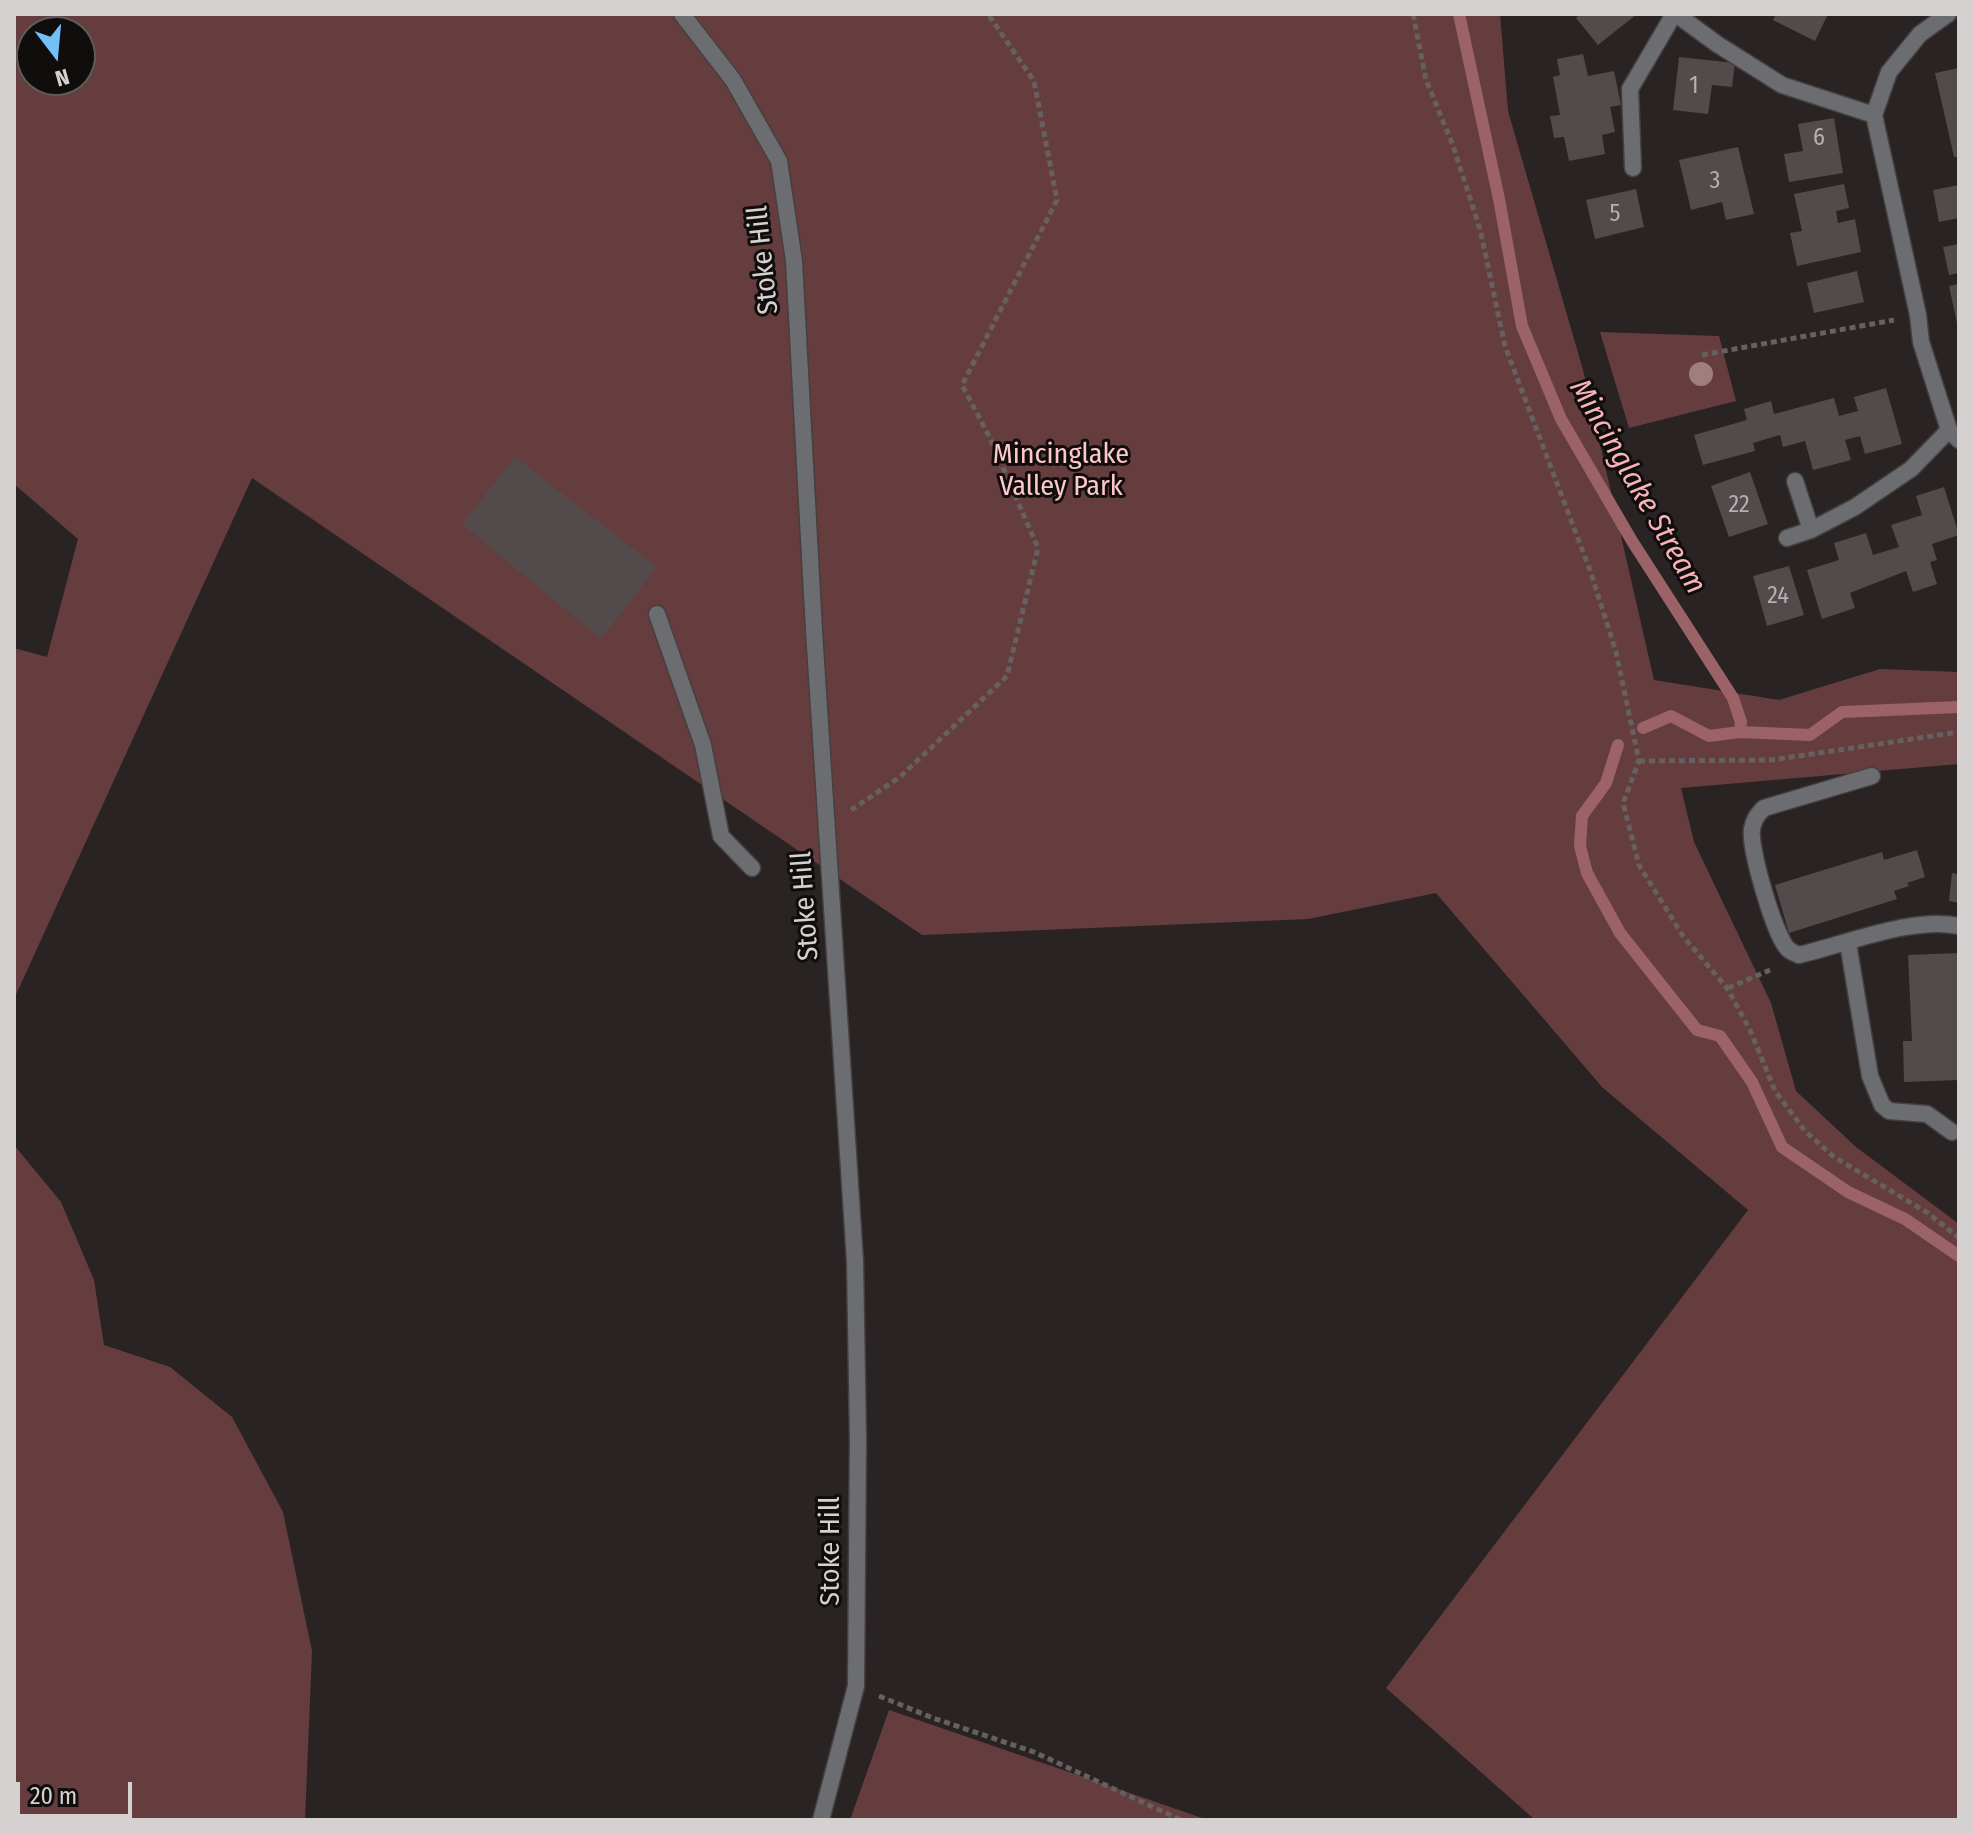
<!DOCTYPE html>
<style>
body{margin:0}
#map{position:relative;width:1973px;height:1834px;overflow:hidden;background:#2a2323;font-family:"Fira Sans Condensed",sans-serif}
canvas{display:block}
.frame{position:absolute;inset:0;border:16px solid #d6d1d1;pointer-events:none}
.north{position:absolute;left:16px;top:16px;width:80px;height:80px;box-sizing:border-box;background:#100d0d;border:2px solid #5f5b5b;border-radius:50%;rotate:164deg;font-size:22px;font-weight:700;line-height:32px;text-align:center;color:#d6d1d1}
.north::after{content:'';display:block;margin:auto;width:28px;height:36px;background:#74c0f6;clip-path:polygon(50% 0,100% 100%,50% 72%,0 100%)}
.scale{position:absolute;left:16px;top:1782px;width:116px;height:36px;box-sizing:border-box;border:4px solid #d6d1d1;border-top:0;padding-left:10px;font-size:24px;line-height:28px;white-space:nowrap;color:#d6d1d1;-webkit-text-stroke:6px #100d0d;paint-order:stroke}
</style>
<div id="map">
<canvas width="1973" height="1834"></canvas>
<div class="frame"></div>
<div class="north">N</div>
<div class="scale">20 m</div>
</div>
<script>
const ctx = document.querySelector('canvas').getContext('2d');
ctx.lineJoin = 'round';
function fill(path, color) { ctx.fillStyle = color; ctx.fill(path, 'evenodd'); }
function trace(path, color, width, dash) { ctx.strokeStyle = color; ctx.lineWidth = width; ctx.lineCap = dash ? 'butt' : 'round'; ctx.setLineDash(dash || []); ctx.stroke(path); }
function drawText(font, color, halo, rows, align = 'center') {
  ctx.font = font + ' "Fira Sans Condensed",sans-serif'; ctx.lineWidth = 6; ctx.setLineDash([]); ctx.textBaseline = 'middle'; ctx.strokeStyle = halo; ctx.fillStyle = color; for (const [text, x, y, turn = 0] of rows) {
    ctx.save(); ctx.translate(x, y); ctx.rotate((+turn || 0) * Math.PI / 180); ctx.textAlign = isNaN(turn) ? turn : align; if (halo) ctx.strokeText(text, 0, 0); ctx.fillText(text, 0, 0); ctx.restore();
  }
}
const green = new Path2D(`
 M 14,14 L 1500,14 L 1508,111 L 1583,370 L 1654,680 L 1779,700 L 1880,669 L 1959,672 L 1959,764 L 1681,788 L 1694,842 L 1771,1003 L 1796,1091 L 1856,1147 L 1959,1224 L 1959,1820 L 1535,1820 L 1386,1688 L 1748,1210 L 1602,1087 L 1436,893 L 1308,919 L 922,935 L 252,478 L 14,999 L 14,648 L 47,657 L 78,539 L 14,484 ZM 32,32 L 80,32 L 80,80 L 32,80 Z
 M 1600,332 L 1719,336 L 1736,401 L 1629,428 Z
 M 14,1145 L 61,1202 L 94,1280 L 104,1345 L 170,1367 L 232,1417 L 283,1512 L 312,1651 L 305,1820 L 14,1820 Z
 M 889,1710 L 1208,1820 L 850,1820 Z`);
const stream = new Path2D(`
 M 1459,14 L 1499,199 L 1522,326 L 1561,419 L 1632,541 L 1733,698 L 1741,722 L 1740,732 L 1709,736 L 1671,716 L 1643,728
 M 1740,732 L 1810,735 L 1842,712 L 1959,707
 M 1618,745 L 1606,783 L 1582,816 L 1580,846 L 1587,873 L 1620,933 L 1697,1030 L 1720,1036 L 1752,1082 L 1782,1147 L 1848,1192 L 1905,1219 L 1959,1256`);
const building = new Path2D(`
 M 1580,14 L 1637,14 L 1598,45 L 1576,18 Z
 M 1776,14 L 1828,14 L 1815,41 L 1773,20 Z
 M 1583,54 L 1588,76 L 1614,71 L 1621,105 L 1610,107 L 1615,132 L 1602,135 L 1605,154 L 1569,161 L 1564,137 L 1554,138 L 1550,116 L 1560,115 L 1553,77 L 1560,75 L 1557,59 Z
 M 1679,57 L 1735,63 L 1732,87 L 1712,85 L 1708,114 L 1673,110 Z
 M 1959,68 L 1959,157 L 1954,157 L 1935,73 Z
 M 1834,118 L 1843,173 L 1789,182 L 1784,154 L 1803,151 L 1798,124 Z
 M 1738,147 L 1754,214 L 1726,220 L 1722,202 L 1691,210 L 1679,160 Z
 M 1844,184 L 1849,208 L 1836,211 L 1838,223 L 1855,219 L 1861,252 L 1797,266 L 1790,233 L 1802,231 L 1794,194 Z
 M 1959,185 L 1959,218 L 1939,222 L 1933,190 Z
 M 1636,189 L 1644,227 L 1595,239 L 1586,200 Z
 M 1959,244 L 1959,273 L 1949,275 L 1943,247 Z
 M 1857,271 L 1864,302 L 1814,313 L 1807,283 Z
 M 1959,284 L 1959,328 L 1958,328 L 1949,286 Z
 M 1886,388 L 1902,444 L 1865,454 L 1860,436 L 1845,440 L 1851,460 L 1813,470 L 1805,441 L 1783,447 L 1780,435 L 1753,443 L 1755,451 L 1703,465 L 1694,435 L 1747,420 L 1744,409 L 1771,401 L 1774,414 L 1834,398 L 1839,416 L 1858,411 L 1854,397 Z
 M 515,457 L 657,567 L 601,639 L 462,524 Z
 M 1750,472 L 1768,524 L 1729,537 L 1711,486 Z
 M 1944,487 L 1959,535 L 1932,544 L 1937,560 L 1930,562 L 1937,584 L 1913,592 L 1906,571 L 1850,593 L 1855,608 L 1822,619 L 1807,570 L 1839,560 L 1834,543 L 1866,533 L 1873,555 L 1899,547 L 1891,525 L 1922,515 L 1916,496 Z
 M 1789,566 L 1804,615 L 1767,626 L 1753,576 Z
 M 1917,850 L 1925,877 L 1907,883 L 1909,886 L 1894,891 L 1897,899 L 1789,933 L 1775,885 L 1882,852 L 1884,860 Z
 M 1952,873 L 1959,874 L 1959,903 L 1949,901 Z
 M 1959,953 L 1959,1080 L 1904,1082 L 1903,1041 L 1912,1041 L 1908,955 Z`);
const path = new Path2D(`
 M 1413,14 L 1426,80 L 1452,143 L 1480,229 L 1505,346 L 1591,573 L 1616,652 L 1639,761 L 1623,803 L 1639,865 L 1683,936 L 1727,988 L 1750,1030 L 1775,1091 L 1805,1131 L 1834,1157 L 1928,1213 L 1959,1238
 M 1702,355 L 1894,320
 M 1639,761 L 1772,760 L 1959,732
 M 851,810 L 900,777 L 1007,676 L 1038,548 L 990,438 L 962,385 L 1057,200 L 1034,81 L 988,14
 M 1728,988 L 1770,970
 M 879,1696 L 933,1718 L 1034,1752 L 1181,1820`);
const service = new Path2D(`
 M 657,614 L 703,745 L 721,836 L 752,868
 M 1848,943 L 1870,1076 L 1882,1105 L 1889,1111 L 1927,1114 L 1952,1132
 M 1799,955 C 1795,953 1791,952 1788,949 C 1775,937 1749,848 1752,829 C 1754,819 1757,815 1764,808 L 1872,776`);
const minor = new Path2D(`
 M 1676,14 L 1717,44 L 1782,85 L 1874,115
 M 1948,14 L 1920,34 L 1889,72 L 1874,115 L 1918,315 L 1921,342 L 1949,430 L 1959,440
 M 1633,168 L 1630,89 L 1674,14
 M 1795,481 L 1811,530
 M 1787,538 L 1811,530 L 1855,507 L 1911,469 L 1949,430
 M 1799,955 C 1846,944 1913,916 1959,926`);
const tertiary = new Path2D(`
 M 682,14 L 733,80 L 779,161 L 794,261 L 814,631 L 855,1261 L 858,1439 L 856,1686 L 821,1820`);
const trees = [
 [1701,374]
];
const numberNames = [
 ["1",1694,86],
 ["6",1819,138],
 ["3",1715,181],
 ["5",1615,214],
 ["22",1739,505],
 ["24",1778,596]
];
const streetNames = [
 ["Stoke Hill",764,260,-96],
 ["Stoke Hill",806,906,-94],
 ["Stoke Hill",831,1551,-90]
];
const parkNames = [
 ["Mincinglake",1061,455],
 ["Valley Park",1061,487]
];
const waterNames = [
 ["Mincinglake Stream",1637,487,60]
];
fill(green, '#663d3f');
trace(stream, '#9b6367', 12);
fill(building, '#524a4b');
trace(service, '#463f3f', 19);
trace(minor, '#463f3f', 19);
trace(tertiary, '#463f3f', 19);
trace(path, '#666060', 5, [6, 4]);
trace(service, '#6b6d70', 16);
trace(minor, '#6b6d70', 16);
trace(tertiary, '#6b6d70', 16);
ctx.fillStyle = '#9f7e7f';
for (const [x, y] of trees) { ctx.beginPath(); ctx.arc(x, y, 12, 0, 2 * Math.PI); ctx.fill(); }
drawText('24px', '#b5afb0', null, numberNames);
drawText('28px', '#d6d1d1', '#100d0d', streetNames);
drawText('28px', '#fec8cb', '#100d0d', parkNames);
drawText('italic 30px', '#f9b3b7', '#100d0d', waterNames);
</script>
